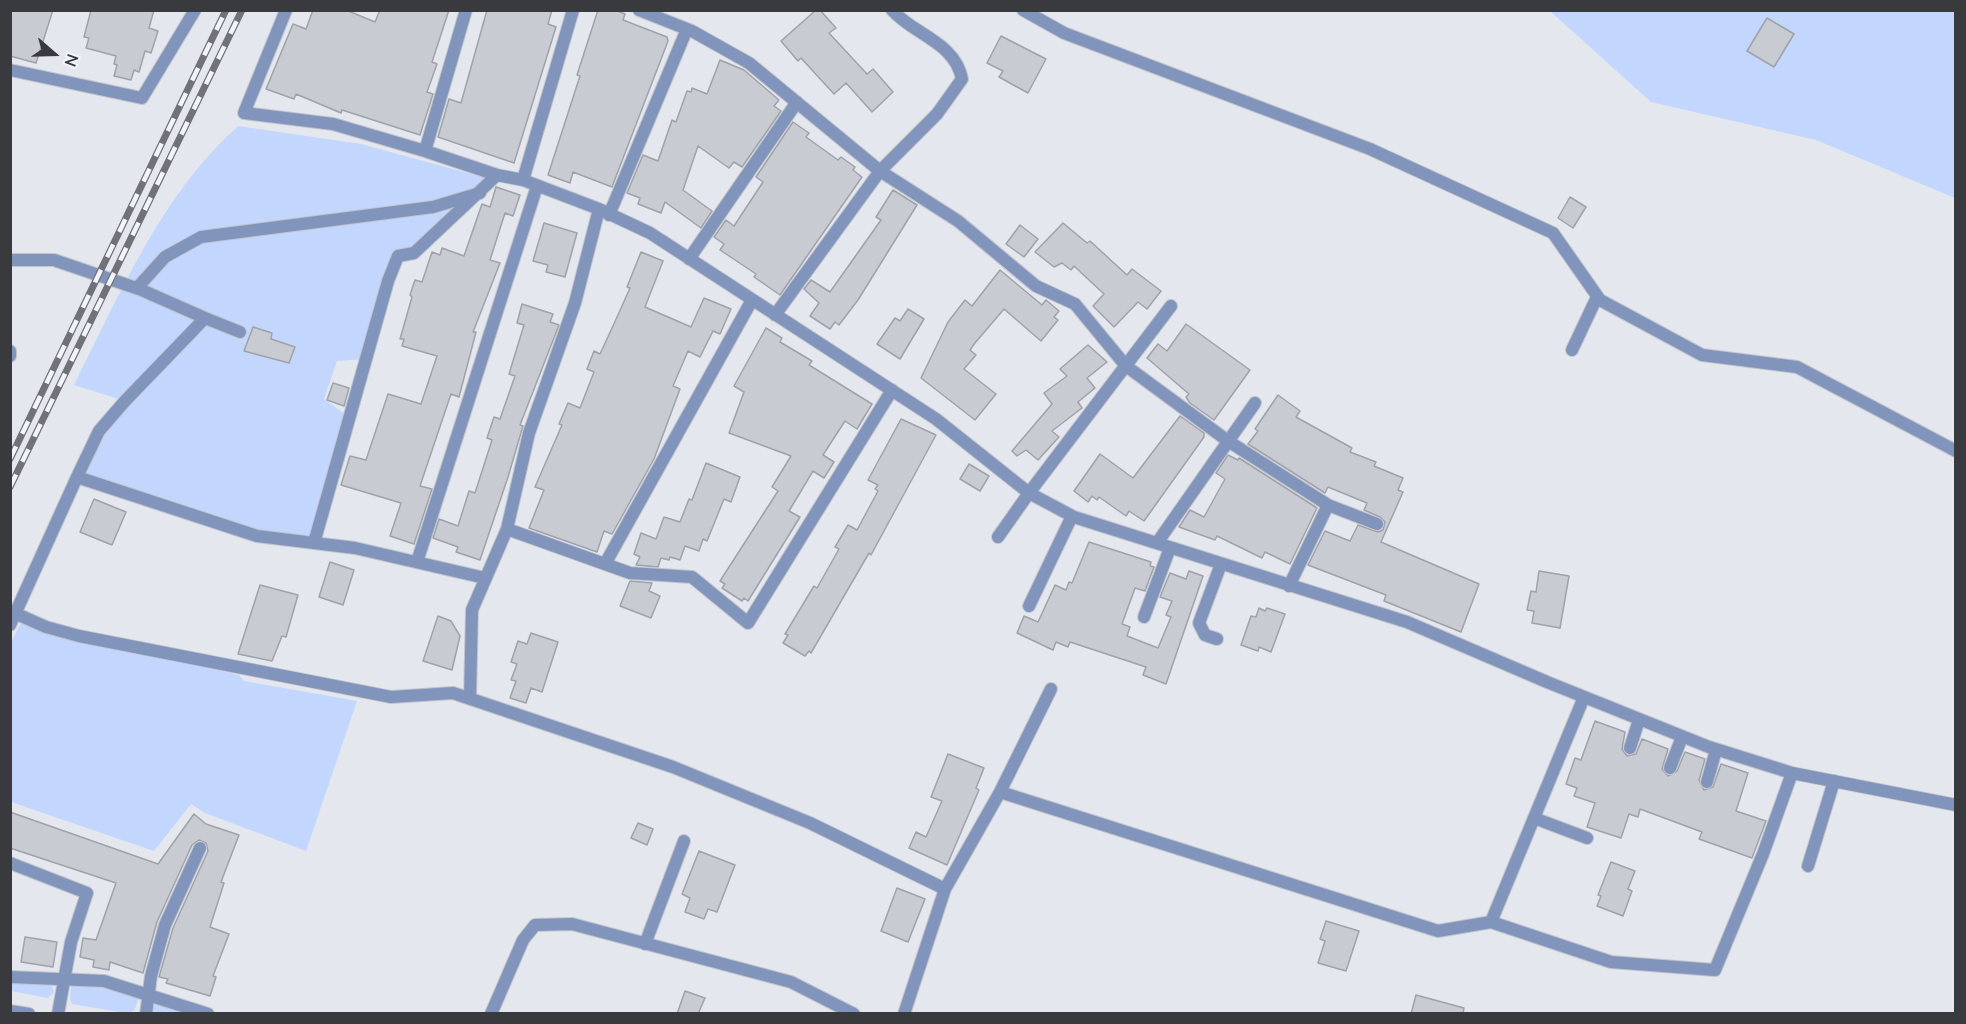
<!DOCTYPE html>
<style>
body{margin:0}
#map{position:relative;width:1966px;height:1024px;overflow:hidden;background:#e4e7ee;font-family:"Nunito Sans",sans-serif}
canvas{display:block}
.frame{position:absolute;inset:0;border:12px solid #393a3d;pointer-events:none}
.north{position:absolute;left:24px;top:24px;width:60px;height:60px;-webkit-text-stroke:4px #f1f5fb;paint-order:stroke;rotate:110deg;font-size:16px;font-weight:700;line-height:24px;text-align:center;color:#393a3d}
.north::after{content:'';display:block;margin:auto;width:21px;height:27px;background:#393a3d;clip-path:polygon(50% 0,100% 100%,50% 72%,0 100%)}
</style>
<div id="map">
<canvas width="1966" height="1024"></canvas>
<div class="frame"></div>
<div class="north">N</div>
</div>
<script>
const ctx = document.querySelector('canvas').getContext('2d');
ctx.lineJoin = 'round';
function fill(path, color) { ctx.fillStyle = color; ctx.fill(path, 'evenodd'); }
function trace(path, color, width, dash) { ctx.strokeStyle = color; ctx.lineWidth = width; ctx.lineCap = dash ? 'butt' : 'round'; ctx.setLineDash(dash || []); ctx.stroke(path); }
const green = new Path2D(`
 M 1550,11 L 1955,11 L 1955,198 L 1816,140 L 1651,102 Z
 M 238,126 L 361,144 L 493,180 L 429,236 L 398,256 L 366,359 L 337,361 L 324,399 L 346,415 L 315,540 L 258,532 L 82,478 L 90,458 L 125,401 L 74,385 C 120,294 161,195 238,126 Z
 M 21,623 L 239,675 L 244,681 L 357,701 L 306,851 L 205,813 L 191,804 L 154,851 L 11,802 L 11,642 Z
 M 10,982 L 51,984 L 54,992 L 48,998 L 11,991 Z
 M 71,986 L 106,988 L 139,998 L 134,1011 L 126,1013 L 72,1004 L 70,999 Z
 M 156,1000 L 196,1014 L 150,1014 Z`);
const building = new Path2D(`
 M 10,10 L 53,10 L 36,63 L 10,56 Z
 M 91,10 L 154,10 L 149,28 L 158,31 L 151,53 L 145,51 L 139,72 L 134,70 L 131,80 L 114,76 L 117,65 L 114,64 L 116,56 L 86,48 L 89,38 L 84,37 Z
 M 313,10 L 346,10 L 375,22 L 380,10 L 449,10 L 432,62 L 437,64 L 427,92 L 433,94 L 420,135 L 342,110 L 341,113 L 296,94 L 294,99 L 266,89 L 293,24 L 306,29 Z
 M 487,10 L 552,10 L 548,24 L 556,27 L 514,163 L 438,137 L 449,99 L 461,103 Z
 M 598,10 L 615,10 L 625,14 L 623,20 L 667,37 L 668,41 L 612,187 L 573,172 L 570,183 L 548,175 L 580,76 L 577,75 Z
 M 816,10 L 820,10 L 836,28 L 829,33 L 867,74 L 873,69 L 893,92 L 872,112 L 846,83 L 834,94 L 801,58 L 798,61 L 781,41 Z
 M 1767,18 L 1794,34 L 1774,67 L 1747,51 Z
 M 1001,36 L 1046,59 L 1028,93 L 999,77 L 1003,71 L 987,63 Z
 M 720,60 L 744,70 L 779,100 L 774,106 L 781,111 L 742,167 L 734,162 L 729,168 L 698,146 L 683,190 L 712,211 L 701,228 L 665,202 L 661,213 L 638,204 L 640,198 L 627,193 L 643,155 L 658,161 L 672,120 L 676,122 L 687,91 L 691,92 L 692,88 L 707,94 Z
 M 793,122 L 809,133 L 806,137 L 838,160 L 841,157 L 855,167 L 853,170 L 862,177 L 780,295 L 754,277 L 756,274 L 720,250 L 724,244 L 714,237 L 726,220 L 734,226 L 763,182 L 756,177 Z
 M 496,187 L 520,195 L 513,216 L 505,213 L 490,260 L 500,263 L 473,332 L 476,332 L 459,397 L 451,394 L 420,486 L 432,489 L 414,544 L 390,536 L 401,503 L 341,485 L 350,456 L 366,460 L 388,394 L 421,404 L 437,356 L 402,346 L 404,339 L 400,339 L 412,297 L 410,295 L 415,280 L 422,282 L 432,252 L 440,255 L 442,248 L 464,256 L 482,204 L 490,207 Z
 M 893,190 L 917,205 L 858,300 L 839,325 L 835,322 L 830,329 L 810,316 L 819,303 L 804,289 L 811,280 L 830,292 L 881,220 L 876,217 Z
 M 1570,197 L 1586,207 L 1573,228 L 1558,218 Z
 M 544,223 L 577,233 L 565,277 L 546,272 L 548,265 L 533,261 Z
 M 1063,223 L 1087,243 L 1090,241 L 1127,275 L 1132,269 L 1161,291 L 1147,309 L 1138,302 L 1114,327 L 1093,306 L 1104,294 L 1074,266 L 1071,270 L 1062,263 L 1054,267 L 1035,252 Z
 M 1020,225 L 1038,239 L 1024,257 L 1006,244 Z
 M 641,252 L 663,261 L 645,307 L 691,327 L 704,298 L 731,309 L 720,334 L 713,331 L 700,357 L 688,351 L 673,386 L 680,389 L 654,459 L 612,534 L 604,531 L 597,552 L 529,528 L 544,490 L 535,487 L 562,425 L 559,424 L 568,403 L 580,408 L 594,372 L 587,369 L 594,351 L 600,354 L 613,326 L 630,288 L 627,287 Z
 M 1000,270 L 1042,305 L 1046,300 L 1059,311 L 1054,317 L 1058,320 L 1041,341 L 1004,309 L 975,343 L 970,350 L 976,355 L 964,369 L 996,394 L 975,420 L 921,378 L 948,322 L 965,300 L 972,306 Z
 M 522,304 L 553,314 L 550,322 L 559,325 L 520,425 L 523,426 L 508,477 L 480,560 L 456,552 L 458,547 L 433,538 L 439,519 L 458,526 L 469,491 L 475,493 L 492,440 L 487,438 L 494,417 L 500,419 L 515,376 L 509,374 L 524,325 L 517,323 Z
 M 908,309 L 924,319 L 900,359 L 877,344 L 895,318 L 900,321 Z
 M 1186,324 L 1250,370 L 1214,420 L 1190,403 L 1186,397 L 1189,394 L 1147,358 L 1158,344 L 1167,351 Z
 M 253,327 L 272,333 L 271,339 L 295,347 L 289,363 L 244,351 Z
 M 766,328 L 782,338 L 780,342 L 812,361 L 809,365 L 872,404 L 857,429 L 845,421 L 823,455 L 834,462 L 824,478 L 813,471 L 789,511 L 800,517 L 748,601 L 744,598 L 742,601 L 722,588 L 725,584 L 720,581 L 778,491 L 772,487 L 791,456 L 729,433 L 744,392 L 734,386 Z
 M 1088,345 L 1107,362 L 1087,378 L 1095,388 L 1078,402 L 1082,408 L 1052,431 L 1059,437 L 1038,460 L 1026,450 L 1017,456 L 1012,451 L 1052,404 L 1044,393 L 1067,376 L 1060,369 Z
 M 333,383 L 349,388 L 344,406 L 327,400 Z
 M 1278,395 L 1300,411 L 1296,417 L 1352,448 L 1350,452 L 1376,462 L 1374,466 L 1403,478 L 1398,490 L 1403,492 L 1381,542 L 1479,584 L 1461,632 L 1384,601 L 1386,595 L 1308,565 L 1325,531 L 1350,541 L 1358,525 L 1378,532 L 1383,530 L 1385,522 L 1380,517 L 1364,510 L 1367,503 L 1328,487 L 1325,493 L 1248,444 L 1258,431 L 1255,429 Z
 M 1180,416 L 1204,433 L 1204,437 L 1144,521 L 1129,511 L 1126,516 L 1099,497 L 1097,500 L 1092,496 L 1088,502 L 1074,491 L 1100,454 L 1133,478 Z
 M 901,419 L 936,435 L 871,555 L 869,553 L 811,653 L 809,651 L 805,656 L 783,643 L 788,635 L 785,634 L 814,586 L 817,588 L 839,549 L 835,547 L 848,525 L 857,530 L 878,491 L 875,489 L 878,485 L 868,480 Z
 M 1228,455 L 1238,460 L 1239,458 L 1317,508 L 1290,564 L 1265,552 L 1262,558 L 1217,536 L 1215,540 L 1179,527 L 1190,510 L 1204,517 L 1225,479 L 1216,473 Z
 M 706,463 L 740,477 L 731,502 L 724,499 L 707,541 L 703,539 L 699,551 L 685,546 L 680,560 L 670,557 L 669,560 L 661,558 L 658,567 L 636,565 L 640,557 L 634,554 L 641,533 L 656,539 L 664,517 L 680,522 L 689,499 L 692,500 Z
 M 969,464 L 989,476 L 980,491 L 960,479 Z
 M 94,499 L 126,512 L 112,545 L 80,532 Z
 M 1089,542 L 1151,562 L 1150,566 L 1154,567 L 1145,591 L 1135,588 L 1122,624 L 1130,627 L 1127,636 L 1158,648 L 1171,617 L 1166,615 L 1172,601 L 1160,597 L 1170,573 L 1186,579 L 1189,571 L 1203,576 L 1166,684 L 1143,675 L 1146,667 L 1070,642 L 1068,647 L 1056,642 L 1053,650 L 1017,633 L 1024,616 L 1038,622 L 1055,585 L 1066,590 L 1069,582 L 1072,583 Z
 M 330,562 L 354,570 L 343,605 L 319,597 Z
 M 1539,571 L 1569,576 L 1560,628 L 1532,623 L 1534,611 L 1527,610 L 1531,591 L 1536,592 Z
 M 630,581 L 652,583 L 649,591 L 660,596 L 651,618 L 620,606 Z
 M 260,585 L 298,595 L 286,637 L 282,636 L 272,661 L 238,654 Z
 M 1259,608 L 1265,611 L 1267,608 L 1285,614 L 1271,652 L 1259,647 L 1258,651 L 1241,645 L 1251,616 L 1256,617 Z
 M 438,616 L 451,621 L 460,636 L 452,670 L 423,661 Z
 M 531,633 L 558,642 L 542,692 L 531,688 L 526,703 L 510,698 L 516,681 L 511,680 L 517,664 L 511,662 L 518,641 L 527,644 Z
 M 1595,721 L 1625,732 L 1622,749 L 1627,756 L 1636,754 L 1642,739 L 1668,749 L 1662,769 L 1668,776 L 1677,771 L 1685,752 L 1705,759 L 1699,780 L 1704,790 L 1713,787 L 1721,764 L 1748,773 L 1736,811 L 1766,821 L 1752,858 L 1699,839 L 1702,832 L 1640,809 L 1638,817 L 1629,814 L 1621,838 L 1587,827 L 1595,803 L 1574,796 L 1577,788 L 1566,784 L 1575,758 L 1581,760 Z
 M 948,754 L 984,768 L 976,788 L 979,790 L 947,865 L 909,848 L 916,832 L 926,837 L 942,801 L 931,797 Z
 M 10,812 L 158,864 L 194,814 L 206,824 L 239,835 L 221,882 L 224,883 L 210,927 L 229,934 L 213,976 L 216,977 L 210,996 L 166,983 L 168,979 L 159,977 L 173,928 L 208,851 L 206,843 L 199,840 L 192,845 L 157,922 L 143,973 L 110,962 L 109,970 L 93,967 L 94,960 L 80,957 L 83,938 L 96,940 L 116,883 L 10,848 Z
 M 638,823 L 653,829 L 647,845 L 631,838 Z
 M 699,851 L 735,865 L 717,912 L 708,909 L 704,919 L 685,912 L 690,898 L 682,894 Z
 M 1611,862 L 1635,871 L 1628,889 L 1632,891 L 1623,916 L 1597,906 L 1601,896 L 1598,895 Z
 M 897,888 L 925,899 L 908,942 L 881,931 Z
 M 1326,921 L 1359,931 L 1346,971 L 1318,963 L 1325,941 L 1320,939 Z
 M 25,937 L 57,942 L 53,967 L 21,962 Z
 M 685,991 L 705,998 L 698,1014 L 677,1014 Z
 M 1416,995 L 1464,1008 L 1463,1014 L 1411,1014 Z`);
const service = new Path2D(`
 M 1023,10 L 1064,33 L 1370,149 L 1553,233 L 1600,300 L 1702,355 L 1797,367 L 1956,451
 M 880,171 L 937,114 L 962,79 C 955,42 914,35 892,10
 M 1572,350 L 1597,297
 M 998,537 L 1029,493
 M 1808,866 L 1834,781
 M 10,977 L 104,981 L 208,1014`);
const minor = new Path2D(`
 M 286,10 L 244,113 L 333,124 L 425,151 L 497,175 L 523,180 L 599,209 L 650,233 L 936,419 L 1029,493 L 1074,517 L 1407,622 L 1547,682 L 1709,747 L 1792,773 L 1956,805
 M 639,10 L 692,31 L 749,63 L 880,171 L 958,221 L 1036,286 L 1075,304 L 1126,366 L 1228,441 L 1328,505 L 1377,524
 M 10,70 L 142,98 L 195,10
 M 425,151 L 466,10
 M 523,180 L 573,10
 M 609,215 L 687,29
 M 689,259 L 797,102
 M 10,260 L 54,260 L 139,289
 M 775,315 L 880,171
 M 205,318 L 240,332
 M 10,351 L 10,356
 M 77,477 L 99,431 L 125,401 L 205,318 L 137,288 L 165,257 L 201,237 L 433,207 L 480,193
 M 1029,493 L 1171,306
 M 507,529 L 630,573 L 692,577 L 748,623 L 892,390
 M 314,543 L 388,281 L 398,256 L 414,253 L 497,175
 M 1157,543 L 1255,403
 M 417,562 L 537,186
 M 605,564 L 752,300
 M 1289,586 L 1328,505
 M 1029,606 L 1072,516
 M 10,611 L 46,627 L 79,636 L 391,697 L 453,693 L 673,767 L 810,823 L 945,889
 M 1144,617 L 1170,548
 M 10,625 L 77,477 L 257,536 L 355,548 L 485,578
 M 1217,639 L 1205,635 L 1199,623 L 1221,564
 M 470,698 L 472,610 L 507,529 L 529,433 L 575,303 L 599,209
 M 1630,748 L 1639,720
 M 1670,768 L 1682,737
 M 1707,782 L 1716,750
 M 1000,792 L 1438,931 L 1491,922 L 1611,962 L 1715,970 L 1763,854 L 1792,773
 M 1534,818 L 1587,838
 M 10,863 L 87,893 L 71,942 L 58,1014
 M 1491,922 L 1584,697
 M 645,944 L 684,841
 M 146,1014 L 151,976 L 165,925 L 200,848
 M 491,1014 L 523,940 L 535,925 L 572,924 L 791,982 L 854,1014
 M 904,1014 L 945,889 L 1000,792 L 1051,689`);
const tertiary = new Path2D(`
 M 10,1011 L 29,1014`);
const rail = new Path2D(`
 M 10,459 L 226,10
 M 10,487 L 242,10`);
fill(green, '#c2d6fe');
fill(building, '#c8cbd2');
trace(building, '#9fa2a8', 1.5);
trace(service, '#c2c4cb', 14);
trace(minor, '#c2c4cb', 14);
trace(tertiary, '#c2c4cb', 14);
trace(service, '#8195bc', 12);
trace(minor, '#8195bc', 12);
trace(tertiary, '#8195bc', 12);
trace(rail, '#717277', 7);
trace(rail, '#f1f5fb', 4.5, [14]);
</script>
